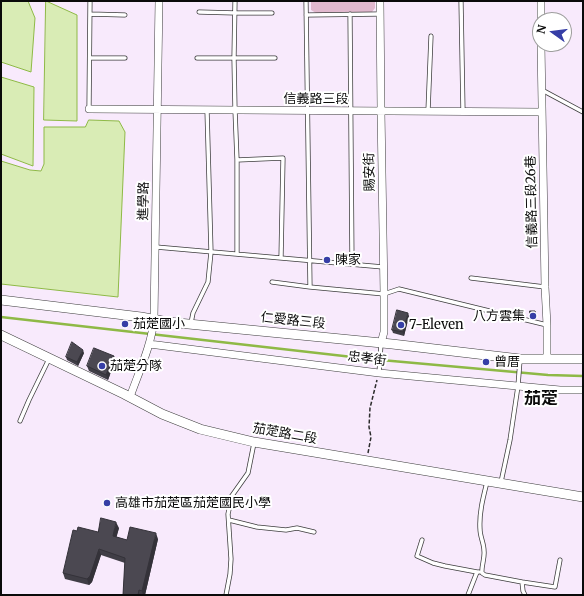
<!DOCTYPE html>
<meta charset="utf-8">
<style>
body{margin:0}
#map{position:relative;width:584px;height:596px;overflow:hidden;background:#f8eafc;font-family:Merriweather,serif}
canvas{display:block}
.frame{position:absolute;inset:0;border:2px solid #0a0a0a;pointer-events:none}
.north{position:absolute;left:532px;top:12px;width:40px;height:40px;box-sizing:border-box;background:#fff;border:1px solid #9d9d9d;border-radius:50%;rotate:284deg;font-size:11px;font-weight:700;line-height:16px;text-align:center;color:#0a0a0a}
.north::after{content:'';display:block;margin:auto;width:14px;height:18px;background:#363ea6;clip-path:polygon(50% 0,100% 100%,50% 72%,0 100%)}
</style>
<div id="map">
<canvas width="584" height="596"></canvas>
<div class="frame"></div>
<div class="north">N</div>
</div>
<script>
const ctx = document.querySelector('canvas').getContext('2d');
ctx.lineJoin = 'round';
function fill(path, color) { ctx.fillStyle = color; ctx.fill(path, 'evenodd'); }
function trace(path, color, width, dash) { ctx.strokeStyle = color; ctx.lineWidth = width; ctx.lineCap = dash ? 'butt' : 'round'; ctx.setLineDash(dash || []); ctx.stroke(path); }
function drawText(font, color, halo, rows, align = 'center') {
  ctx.font = font + ' Merriweather,"Noto Sans TC",serif'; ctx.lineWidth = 4; ctx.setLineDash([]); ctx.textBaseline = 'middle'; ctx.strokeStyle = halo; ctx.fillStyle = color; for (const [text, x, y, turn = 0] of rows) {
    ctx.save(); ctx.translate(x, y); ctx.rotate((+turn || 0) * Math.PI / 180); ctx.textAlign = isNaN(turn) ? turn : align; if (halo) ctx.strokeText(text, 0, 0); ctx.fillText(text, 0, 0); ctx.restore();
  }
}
const green = new Path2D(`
 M 311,1 L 375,1 L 375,8 L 372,12 L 316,13 L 311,10 Z`);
const water = new Path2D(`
 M 1,1 L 28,1 L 35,18 L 31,72 L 1,62 Z
 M 46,1 L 77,15 L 77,121 L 44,120 Z
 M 1,77 L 34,87 L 33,166 L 1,154 Z
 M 89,120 L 119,121 L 125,132 L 118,297 L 1,284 L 1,161 L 30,170 L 41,171 L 44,164 L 44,127 L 85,127 Z`);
const stream = new Path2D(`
 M 1,317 L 370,359 L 548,375 L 583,376`);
const path = new Path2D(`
 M 368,453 L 371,437 L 369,427 L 370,408 L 377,380`);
const service = new Path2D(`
 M 235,1 L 234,58 L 235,110 L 237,160 L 237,254
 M 306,1 L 310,287
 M 461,1 L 463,112
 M 199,12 L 236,13 L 272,13
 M 90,14 L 125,15
 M 350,14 L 352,264
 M 306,15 L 380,14
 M 90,58 L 125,58
 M 197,58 L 275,58
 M 542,90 L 583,112
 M 89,109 L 90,1
 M 428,111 L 431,36
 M 237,160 L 283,158 L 281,258
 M 156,247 L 383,267
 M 471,278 L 545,287
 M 272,282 L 310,287 L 384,294 L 399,289 L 547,325
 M 191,323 L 193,313 L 208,282 L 211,252 L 207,110
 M 379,373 L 381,344
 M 20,421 L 29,400 L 49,359
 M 487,482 C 483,498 479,513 480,529 C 480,537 484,543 484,551 C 485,558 481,567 482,573 L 485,575 L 522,582 L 523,591 L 525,595
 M 501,482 L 510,440 L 518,386 L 520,360
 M 229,520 L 257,527 L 286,530 L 297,528 L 314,532
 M 422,540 L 417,556 L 433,563 L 445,566 L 477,572
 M 522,582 L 555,587 L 560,560
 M 226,595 L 230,574 L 231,559 L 228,514 L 230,505 L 231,497 L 248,473 L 254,443
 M 468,595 L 477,572 L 479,572`);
const minor = new Path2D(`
 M 380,1 L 381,111 L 384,294 L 384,332 L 381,343
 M 541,1 L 541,20
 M 541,44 L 545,287 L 547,325 L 547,359
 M 89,109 L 542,112
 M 149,344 L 379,373 L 560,390 L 583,390
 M 130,397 C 138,374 152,344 154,319 L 159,1`);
const tertiary = new Path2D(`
 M 1,300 L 141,317 L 168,322 L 392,344 L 520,359 L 583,359
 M 1,335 L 124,394 L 162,414 L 200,429 L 254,442 L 583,497`);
const wall = new Path2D(`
 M 535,311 L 536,313 L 536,319 L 530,318 L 530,316 Z
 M 409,316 L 404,336 L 393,333 L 392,330 Z
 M 84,353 L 78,366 L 67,360 L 66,357 Z
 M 114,356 L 115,361 L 108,380 L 89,371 L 87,366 Z
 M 119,528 L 116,537 L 127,540 L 158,539 L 145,595 L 123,595 L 125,563 L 101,555 L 92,582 L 89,585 L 65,579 L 63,573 L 77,531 L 98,532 Z`);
const shadedWall = new Path2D(`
 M 408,313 L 409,316 L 404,336 L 403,332 Z
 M 83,350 L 84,353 L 78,366 L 77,362 Z
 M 114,356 L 115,361 L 108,380 L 106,375 Z
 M 116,522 L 119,528 L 115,543 L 113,536 Z
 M 156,533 L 158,539 L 145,595 L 143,595 L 142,591 Z
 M 99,549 L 101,555 L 92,582 L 89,585 L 87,579 Z`);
const building = new Path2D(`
 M 397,310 L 408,313 L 403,332 L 392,330 Z
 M 530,311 L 535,311 L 536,317 L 530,316 Z
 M 72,342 L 83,350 L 77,362 L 66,357 Z
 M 94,348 L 114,356 L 106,375 L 87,366 Z
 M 101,518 L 116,522 L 113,536 L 127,540 L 130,527 L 156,533 L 142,591 L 139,590 L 138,595 L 123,595 L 125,558 L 99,549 L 90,576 L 87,579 L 63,573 L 73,530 L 77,531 L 78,527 L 98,532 Z`);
const markers = [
 [327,260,4,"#363ea6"],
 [533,316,4,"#363ea6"],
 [125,324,4,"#363ea6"],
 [401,325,4,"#363ea6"],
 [486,362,4,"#363ea6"],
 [102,366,4,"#363ea6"],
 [107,503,4,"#363ea6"]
];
const streetNames = [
 ["信義路三段",316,99],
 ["賜安街",370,172,-91],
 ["進學路",144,201,-89],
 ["信義路三段26巷",532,202,-91],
 ["仁愛路三段",293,321,6],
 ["忠孝街",367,359,7],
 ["茄萣路二段",285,434,10]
];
const poiNames = [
 ["陳家",335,260],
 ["八方雲集",525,316,"right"],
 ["茄萣國小",133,324],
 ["7-Eleven",409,325],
 ["曾厝",494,362],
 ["茄萣分隊",110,366],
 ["高雄市茄萣區茄萣國民小學",115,503]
];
const districtNames = [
 ["茄萣",541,399]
];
fill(green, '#e1b9ce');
fill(water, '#d9ecb5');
trace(water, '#8eb946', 1);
trace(stream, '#8eb946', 2.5);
trace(service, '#3d3d3d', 5);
trace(minor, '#3d3d3d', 8);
trace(tertiary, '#3d3d3d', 10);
trace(path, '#2c2c2c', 1.5, [4, 2]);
trace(service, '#fff', 3.5);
trace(minor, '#fff', 7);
trace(tertiary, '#fff', 9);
fill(wall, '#403e46');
fill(shadedWall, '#343239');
fill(building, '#4b4851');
trace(building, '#343239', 1);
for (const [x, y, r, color] of markers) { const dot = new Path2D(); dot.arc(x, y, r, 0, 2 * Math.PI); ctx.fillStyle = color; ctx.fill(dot); trace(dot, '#fff', 1.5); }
drawText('13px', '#0a0a0a', '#fff', streetNames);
drawText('13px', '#0a0a0a', '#fff', poiNames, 'left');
drawText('bold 17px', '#0a0a0a', '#fff', districtNames);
</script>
